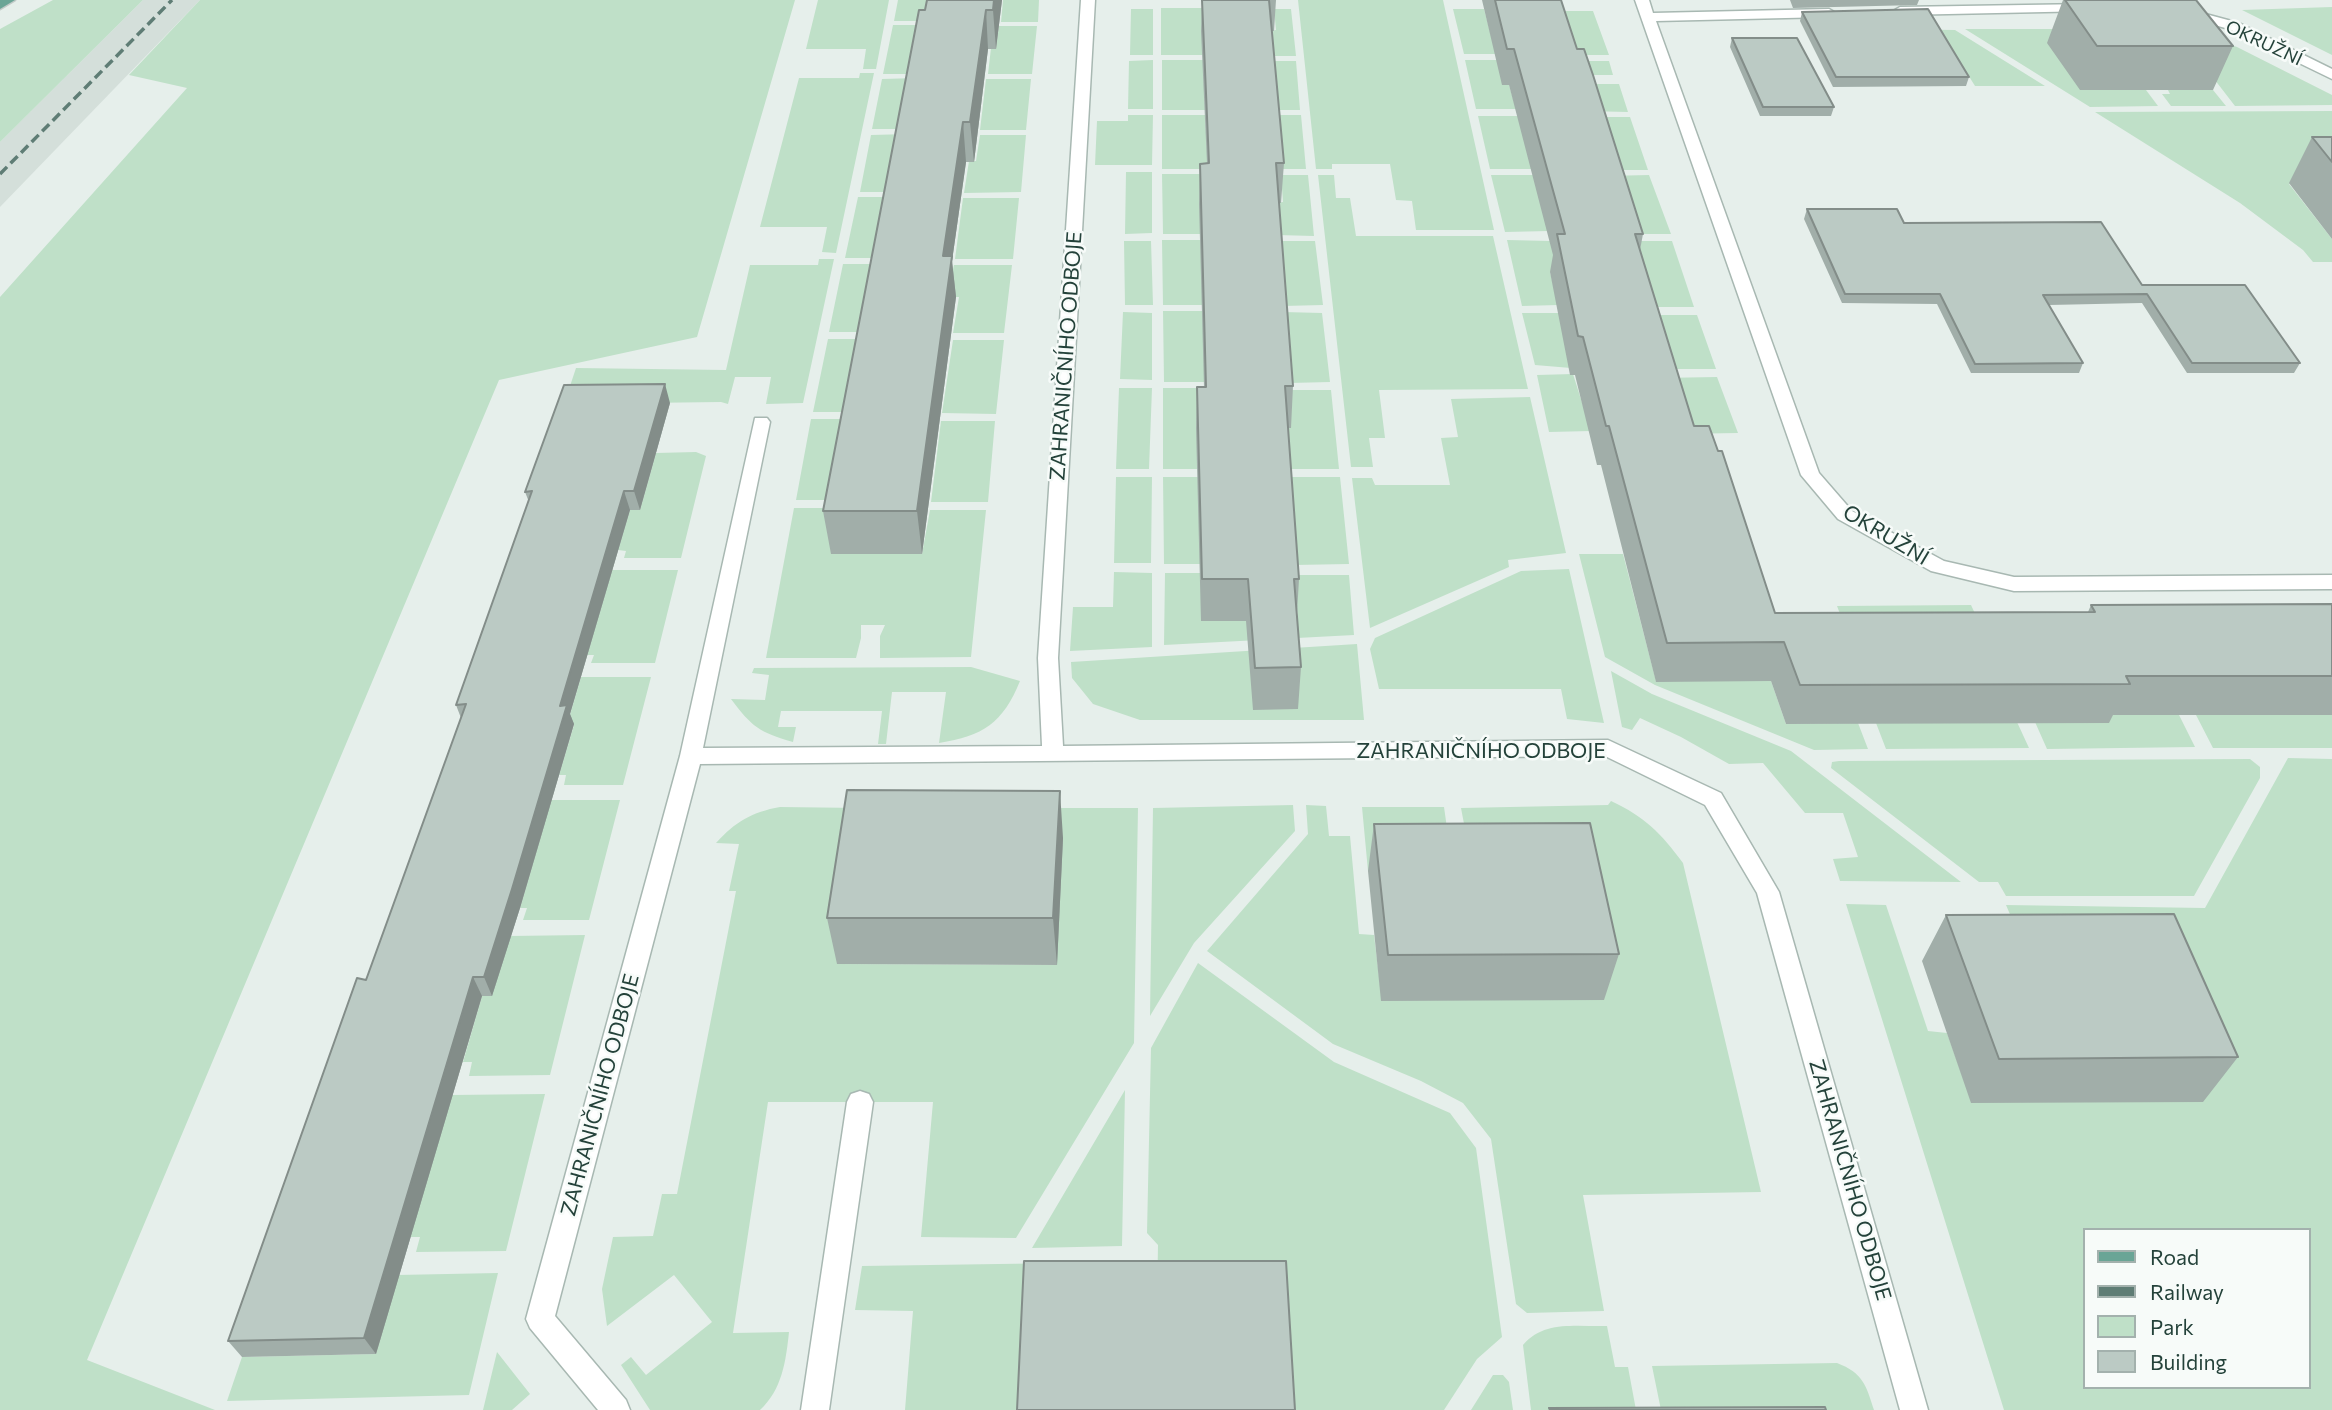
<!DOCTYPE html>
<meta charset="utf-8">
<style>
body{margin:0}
#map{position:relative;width:2332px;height:1410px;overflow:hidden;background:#e6efeb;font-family:Commissioner,sans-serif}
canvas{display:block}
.legend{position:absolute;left:2083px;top:1228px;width:228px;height:161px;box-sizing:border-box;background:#f7fbf9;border:2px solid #a3b1ad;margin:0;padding:9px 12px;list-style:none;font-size:21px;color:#24423a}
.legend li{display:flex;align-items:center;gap:14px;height:35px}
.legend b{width:35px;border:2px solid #a3b1ad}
</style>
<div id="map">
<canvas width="2332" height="1410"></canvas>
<ul class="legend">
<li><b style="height:9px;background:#6aa596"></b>Road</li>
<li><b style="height:9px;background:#5f7d75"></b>Railway</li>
<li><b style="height:19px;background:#bfe0c8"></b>Park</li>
<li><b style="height:19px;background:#bbcac4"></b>Building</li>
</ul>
</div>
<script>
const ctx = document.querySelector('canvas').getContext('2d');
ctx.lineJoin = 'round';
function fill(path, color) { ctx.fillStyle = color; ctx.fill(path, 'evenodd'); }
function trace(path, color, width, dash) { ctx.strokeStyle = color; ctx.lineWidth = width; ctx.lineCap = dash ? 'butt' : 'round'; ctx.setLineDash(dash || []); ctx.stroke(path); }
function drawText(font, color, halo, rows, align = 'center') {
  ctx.font = font + ' Commissioner,sans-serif'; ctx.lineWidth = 5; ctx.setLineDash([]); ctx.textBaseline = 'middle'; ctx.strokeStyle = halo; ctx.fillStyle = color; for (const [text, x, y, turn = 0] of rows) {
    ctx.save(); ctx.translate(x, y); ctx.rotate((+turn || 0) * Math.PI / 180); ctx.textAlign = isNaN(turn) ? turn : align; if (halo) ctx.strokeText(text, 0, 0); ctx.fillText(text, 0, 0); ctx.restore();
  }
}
const built = new Path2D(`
 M 143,0 L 200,0 L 0,207 L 0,142 Z`);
const green = new Path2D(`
 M 53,0 L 143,0 L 0,142 L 0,29 Z
 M 200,0 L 795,0 L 697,337 L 499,380 L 87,1360 L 215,1410 L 0,1410 L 0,297 L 187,88 L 129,75 Z
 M 818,0 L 889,0 L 876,69 L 863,69 L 866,49 L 806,49 Z
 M 898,0 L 939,0 L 936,21 L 894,21 Z
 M 1003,0 L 1039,0 L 1038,22 L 1001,22 Z
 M 1298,0 L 1443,0 L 1494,230 L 1416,230 L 1412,201 L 1396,200 L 1390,164 L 1332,164 L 1332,169 L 1316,169 Z
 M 2332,7 L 2332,55 L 2242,10 Z
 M 1161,8 L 1209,8 L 1203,55 L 1161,55 Z
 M 1131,9 L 1153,9 L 1153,55 L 1130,55 Z
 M 1274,9 L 1291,9 L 1296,56 L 1271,56 L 1269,31 L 1276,30 Z
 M 1453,9 L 1484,9 L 1496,54 L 1464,54 Z
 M 1549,11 L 1593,11 L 1609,55 L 1563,55 Z
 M 893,25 L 935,25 L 918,74 L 883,74 Z
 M 999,26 L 1037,26 L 1032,74 L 988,74 L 991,48 L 996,48 Z
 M 1883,29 L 1955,30 L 2045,86 L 1975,86 L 1957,57 L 1916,57 Z
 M 1965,29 L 2158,29 L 2209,37 L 2237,47 L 2332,95 L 2332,105 L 2235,106 L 2201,62 L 2146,90 L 2158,106 L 2090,107 Z
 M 1153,60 L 1153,109 L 1128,109 L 1129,61 Z
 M 1162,60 L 1203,60 L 1205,110 L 1162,110 Z
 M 1465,60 L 1497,60 L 1509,85 L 1516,109 L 1476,109 Z
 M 1271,61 L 1296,61 L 1300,110 L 1275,110 Z
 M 1564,61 L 1609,61 L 1613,75 L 1593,75 L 1595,84 L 1619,84 L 1628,112 L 1585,111 Z
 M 860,73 L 874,73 L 836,253 L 822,252 L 827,227 L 760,227 L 799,78 L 859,78 Z
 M 917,78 L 909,129 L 872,129 L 882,79 Z
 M 986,79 L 1031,79 L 1026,130 L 980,130 Z
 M 2168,90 L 2213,90 L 2226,106 L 2171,106 L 2162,94 L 2170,94 Z
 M 2332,111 L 2332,183 L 2289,184 L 2332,239 L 2332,262 L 2313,262 L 2303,250 L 2240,203 L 2095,112 Z
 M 1128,115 L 1153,115 L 1152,165 L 1095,165 L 1097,121 L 1128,121 Z
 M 1162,115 L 1205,115 L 1208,169 L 1162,169 Z
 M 1275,115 L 1301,115 L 1306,169 L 1279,169 Z
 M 1478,116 L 1518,116 L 1532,169 L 1490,169 Z
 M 1588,117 L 1630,117 L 1648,170 L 1605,170 Z
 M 909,134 L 890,192 L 860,192 L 871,135 Z
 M 980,135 L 1026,135 L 1021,192 L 964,193 L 969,161 L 976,161 Z
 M 1126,172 L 1152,172 L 1152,233 L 1125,234 Z
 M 1162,174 L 1207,174 L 1202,234 L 1163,234 Z
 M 1281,175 L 1308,175 L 1314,236 L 1277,235 L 1273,203 L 1283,202 Z
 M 1318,175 L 1334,175 L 1336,198 L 1350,198 L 1356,236 L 1493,236 L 1528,389 L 1379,390 L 1385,438 L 1369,438 L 1373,467 L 1351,467 Z
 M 1491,175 L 1534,175 L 1549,231 L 1505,232 Z
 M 1649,175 L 1671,234 L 1626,234 L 1606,176 Z
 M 858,197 L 889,197 L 878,258 L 845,258 Z
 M 963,198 L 1019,198 L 1013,259 L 955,259 Z
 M 1162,240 L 1202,240 L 1204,305 L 1163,305 Z
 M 1507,240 L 1551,241 L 1558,272 L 1550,272 L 1558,305 L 1522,306 Z
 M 1124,241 L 1151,241 L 1153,305 L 1125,305 Z
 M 1277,241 L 1315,241 L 1323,305 L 1283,306 Z
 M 1628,241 L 1672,241 L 1694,307 L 1640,307 Z
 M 819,259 L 834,259 L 803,403 L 766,404 L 771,377 L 735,377 L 728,404 L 721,402 L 564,404 L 576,368 L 726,370 L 750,265 L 818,265 Z
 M 843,264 L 877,264 L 871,332 L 829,332 Z
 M 954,265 L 1012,265 L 1004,333 L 953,333 L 959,297 L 947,297 Z
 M 1163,311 L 1204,311 L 1207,382 L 1164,382 Z
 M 1123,312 L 1152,313 L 1152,380 L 1120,379 Z
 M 1283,312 L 1322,313 L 1330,382 L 1289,383 Z
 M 1522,313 L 1559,313 L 1571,368 L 1535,365 Z
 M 1643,315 L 1697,315 L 1716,369 L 1659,369 Z
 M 828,339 L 870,339 L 857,412 L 813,412 Z
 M 953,340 L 1004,340 L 996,414 L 942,413 Z
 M 1573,374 L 1591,431 L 1549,432 L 1537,375 Z
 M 1717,377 L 1738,433 L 1678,434 L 1660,378 Z
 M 1119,388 L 1152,388 L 1149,469 L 1116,469 Z
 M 1163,388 L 1206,388 L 1198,469 L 1163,469 Z
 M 1290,390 L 1331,390 L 1339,469 L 1287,469 L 1285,428 Z
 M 1530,397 L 1566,553 L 1508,560 L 1509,567 L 1370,628 L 1352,478 L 1372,478 L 1375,485 L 1450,485 L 1441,438 L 1458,437 L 1451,399 Z
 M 811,419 L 855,419 L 842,500 L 796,500 Z
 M 941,421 L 995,421 L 988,502 L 931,502 Z
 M 696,452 L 706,456 L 681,558 L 624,558 L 626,551 L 618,550 L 630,510 L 640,510 L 656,453 Z
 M 1116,477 L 1152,477 L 1151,563 L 1114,563 Z
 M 1163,477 L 1198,477 L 1202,564 L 1164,564 Z
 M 1288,477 L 1340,477 L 1349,564 L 1294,565 Z
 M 794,508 L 840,508 L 922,554 L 930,510 L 986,510 L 971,657 L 880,658 L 880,636 L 885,625 L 861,625 L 861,638 L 856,658 L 766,658 Z
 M 1579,554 L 1623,554 L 1656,681 L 1771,681 L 1786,724 L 1858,723 L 1868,749 L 1814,750 L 1655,685 L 1605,657 Z
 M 1569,569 L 1604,723 L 1567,719 L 1561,689 L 1379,689 L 1370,649 L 1375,638 L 1521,571 Z
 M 612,570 L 678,570 L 655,663 L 591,663 L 594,655 L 587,655 Z
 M 1114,572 L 1152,573 L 1152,647 L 1070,651 L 1073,607 L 1113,607 Z
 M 1165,573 L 1202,573 L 1202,621 L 1298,620 L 1295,575 L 1349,575 L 1354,635 L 1164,645 Z
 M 1971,605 L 1992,650 L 1854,651 L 1837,606 Z
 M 1357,644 L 1364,720 L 1140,720 L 1093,704 L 1072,678 L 1071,662 Z
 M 971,667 L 1020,681 C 1003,723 983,736 939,743 L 946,692 L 892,692 L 886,744 L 878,744 L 882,711 L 781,711 L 778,727 L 796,727 L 793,742 C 759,732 752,727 731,699 L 765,700 L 769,675 L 752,673 L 754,668 Z
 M 1611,671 L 1652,694 L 1791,751 L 1961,882 L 1840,881 L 1833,859 L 1858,857 L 1843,813 L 1805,813 L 1763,763 L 1729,764 L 1681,737 L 1640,718 L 1632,730 L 1622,727 Z
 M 581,677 L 651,677 L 623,785 L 564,785 L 566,775 L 559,775 L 574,725 L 567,725 Z
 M 2332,714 L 2332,748 L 2213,748 L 2196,715 Z
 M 2105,715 L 2179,715 L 2195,747 L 2047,749 L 2035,722 Z
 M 2017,722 L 2029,748 L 1886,749 L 1876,723 Z
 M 2288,758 L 2332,759 L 2332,1410 L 2004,1410 L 1846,904 L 1886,905 L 1928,1031 L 1947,1033 L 1972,1103 L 2030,961 L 2006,905 L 2205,908 ZM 2085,1230 L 2309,1230 L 2309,1387 L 2085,1387 Z
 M 2250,759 L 2260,767 L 2260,778 L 2194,896 L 2006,896 L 1998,882 L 1979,882 L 1831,768 L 1832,762 L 1839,761 Z
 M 551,800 L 620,800 L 589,920 L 523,920 L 527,908 L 520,908 Z
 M 1611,801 C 1645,817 1661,833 1683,863 L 1761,1192 L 1583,1195 L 1604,1311 L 1527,1313 L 1516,1304 L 1491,1139 L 1463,1103 L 1421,1081 L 1333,1044 L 1207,951 L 1308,834 L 1306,805 L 1326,806 L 1329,836 L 1350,836 L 1359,934 L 1374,935 L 1382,1001 L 1473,871 L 1461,808 L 1608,805 Z
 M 1293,805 L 1295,831 L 1194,943 L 1150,1016 L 1153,808 Z
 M 780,807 L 943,809 L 837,964 L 1056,965 L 963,808 L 1138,808 L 1134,1043 L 1016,1238 L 921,1237 L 933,1102 L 768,1102 L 733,1333 L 789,1332 C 786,1361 782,1390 760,1410 L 650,1410 L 621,1365 L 631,1357 L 646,1375 L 712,1322 L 674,1275 L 607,1326 L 602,1289 L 613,1237 L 653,1236 L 662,1194 L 677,1194 L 736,891 L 729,891 L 739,844 L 716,843 C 735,822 752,812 780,807 Z
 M 1362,807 L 1444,807 L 1452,863 L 1368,871 Z
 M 585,935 L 550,1075 L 469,1076 L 472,1062 L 463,1062 L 482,996 L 492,995 L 510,936 Z
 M 1198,963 L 1334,1062 L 1450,1113 L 1476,1148 L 1502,1337 L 1477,1359 L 1444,1410 L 1288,1410 L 1157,1303 L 1158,1245 L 1147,1233 L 1151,1048 Z
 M 1125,1090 L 1122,1246 L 1032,1248 Z
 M 545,1094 L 506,1251 L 416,1252 L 420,1237 L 410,1237 L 451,1095 Z
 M 1135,1262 L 1024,1410 L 905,1410 L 913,1311 L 855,1310 L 862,1266 Z
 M 498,1273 L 469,1395 L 227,1401 L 242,1357 L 376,1354 L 397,1275 Z
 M 1607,1326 L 1615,1367 L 1628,1367 L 1636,1410 L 1531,1410 L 1523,1345 C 1544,1320 1577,1327 1607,1326 Z
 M 497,1352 L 530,1394 L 512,1410 L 483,1410 Z
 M 1837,1363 C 1863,1373 1866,1385 1874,1410 L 1661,1410 L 1652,1366 Z
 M 1493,1375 L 1503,1375 L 1509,1382 L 1513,1410 L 1471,1410 Z`);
const street = new Path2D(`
 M 1081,0 L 1095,0 L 1058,658 L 1063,746 L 1608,740 L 1721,793 L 1779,892 L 1928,1410 L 1900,1410 L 1757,893 L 1705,805 L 1605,756 L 700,764 L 555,1316 L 626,1400 L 630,1410 L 598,1410 L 530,1328 L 526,1319 L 680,756 L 755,418 L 767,418 L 770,422 L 703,748 L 1042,746 L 1038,658 Z
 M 1635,0 L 1649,0 L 1653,13 L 1829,9 L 1836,13 L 1829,17 L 1656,21 L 1819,473 L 1852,511 L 1944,561 L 2014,577 L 2332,575 L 2332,589 L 2014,591 L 1931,571 L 1838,519 L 1801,475 Z
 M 2088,4 L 2095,8 L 2093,11 L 1900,15 L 1893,11 L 1900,7 Z
 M 2187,9 L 2239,23 L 2332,69 L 2332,79 L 2229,29 L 2182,16 L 2182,10 Z
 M 860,1091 L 869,1094 L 873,1102 L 829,1410 L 801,1410 L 847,1102 L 851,1094 Z`);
const primary = new Path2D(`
 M 0,0 L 15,0 L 0,9 Z`);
const rail = new Path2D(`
 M 0,174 L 172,0`);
const wall = new Path2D(`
 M 1002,0 L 996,49 L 988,49 L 974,162 L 966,162 L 952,261 L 956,297 L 922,554 L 831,554 L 823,511 L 925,10 Z
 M 1202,0 L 1276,0 L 1274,31 L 1272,31 L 1284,163 L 1281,203 L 1279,203 L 1293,386 L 1291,428 L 1288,428 L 1299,579 L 1297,613 L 1301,667 L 1298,709 L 1253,710 L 1246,621 L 1201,621 L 1196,428 L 1197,387 L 1204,387 L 1199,204 L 1200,164 L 1207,163 L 1201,31 Z
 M 1482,0 L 1561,0 L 1577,49 L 1643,234 L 1640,250 L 1694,426 L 1775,613 L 2088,612 L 2091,605 L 2332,604 L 2332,715 L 2113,715 L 2109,723 L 1786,724 L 1771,681 L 1656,682 L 1601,465 L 1597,465 L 1575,375 L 1570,375 L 1550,272 L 1553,255 L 1509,85 L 1502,85 Z
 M 1790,0 L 1919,0 L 1917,5 L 1793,8 Z
 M 2063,0 L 2196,0 L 2233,46 L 2213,90 L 2080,90 L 2047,43 Z
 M 1802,12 L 1969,77 L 1966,86 L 1833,87 L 1800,21 Z
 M 1732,38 L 1834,107 L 1831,116 L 1760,116 L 1730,47 Z
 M 2312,137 L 2332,137 L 2332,239 L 2289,183 Z
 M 1807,209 L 1904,223 L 2142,285 L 2300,363 L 2294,373 L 2187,373 L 2142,303 L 2049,305 L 2083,363 L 2079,373 L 1971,373 L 1937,304 L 1842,303 L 1804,219 Z
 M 670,403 L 640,510 L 630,510 L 570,714 L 574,724 L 520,908 L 492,996 L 482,996 L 376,1354 L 242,1357 L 228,1341 L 366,980 L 461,718 L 456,705 L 529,502 L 525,492 Z
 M 1374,824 L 1619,954 L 1604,1000 L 1381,1001 L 1368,871 Z
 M 1063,838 L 1057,965 L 837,964 L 827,918 Z
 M 1946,915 L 2238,1057 L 2203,1102 L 1971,1103 L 1922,961 Z`);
const shadedWall = new Path2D(`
 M 994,0 L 1002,0 L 996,49 L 993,10 Z
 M 986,10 L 988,49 L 974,162 L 970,122 Z
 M 963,122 L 966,162 L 952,261 L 956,297 L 922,554 L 917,511 L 943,256 Z
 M 665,384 L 670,403 L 640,510 L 634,491 Z
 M 624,491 L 630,510 L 570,714 L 574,724 L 520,908 L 492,996 L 484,977 L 560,706 Z
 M 1060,791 L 1063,838 L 1057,965 L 1053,918 Z
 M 473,977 L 482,996 L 376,1354 L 364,1338 Z`);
const building = new Path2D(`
 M 927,0 L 994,0 L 993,10 L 986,10 L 970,122 L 963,122 L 943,256 L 952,256 L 917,511 L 823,511 L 919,10 L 925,10 Z
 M 1202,0 L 1269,0 L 1284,163 L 1276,163 L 1293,386 L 1285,386 L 1299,579 L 1294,579 L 1301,667 L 1255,668 L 1248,579 L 1202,579 L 1197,387 L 1206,387 L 1200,164 L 1209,163 Z
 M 1495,0 L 1561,0 L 1577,49 L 1584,49 L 1593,75 L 1643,234 L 1635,234 L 1694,426 L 1709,426 L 1718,451 L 1722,451 L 1775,613 L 2095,612 L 2091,605 L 2332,604 L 2332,676 L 2126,676 L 2130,684 L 1800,685 L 1784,642 L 1667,643 L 1609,426 L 1606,426 L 1583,337 L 1578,336 L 1557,234 L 1565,234 L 1514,49 L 1507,49 Z
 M 2065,0 L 2196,0 L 2233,46 L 2097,46 Z
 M 1928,9 L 1969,77 L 1836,77 L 1802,12 Z
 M 1732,38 L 1797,38 L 1834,107 L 1763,107 Z
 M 2312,137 L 2332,137 L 2332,162 Z
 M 1807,209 L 1897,209 L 1904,223 L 2101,222 L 2142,285 L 2245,285 L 2300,363 L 2192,363 L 2147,294 L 2043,295 L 2083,363 L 1975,364 L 1940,294 L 1845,294 Z
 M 665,384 L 634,491 L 624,491 L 560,706 L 567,705 L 512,889 L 484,977 L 473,977 L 364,1338 L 228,1341 L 357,978 L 366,980 L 466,704 L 456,705 L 532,491 L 525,492 L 564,385 Z
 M 847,790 L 1060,791 L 1053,918 L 827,918 Z
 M 1590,823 L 1619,954 L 1388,955 L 1374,824 Z
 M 2174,914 L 2238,1057 L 1999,1059 L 1946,915 Z
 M 1024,1261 L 1286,1261 L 1295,1410 L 1017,1410 Z
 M 1825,1407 L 1826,1410 L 1550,1410 L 1549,1408 Z`);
const farStreetnames = [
 ["OKRUŽNÍ",2264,43,25]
];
const streetNames = [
 ["ZAHRANIČNÍHO ODBOJE",1066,356,-86],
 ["OKRUŽNÍ",1886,535,31],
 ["ZAHRANIČNÍHO ODBOJE",1481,751],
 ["ZAHRANIČNÍHO ODBOJE",600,1095,-75],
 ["ZAHRANIČNÍHO ODBOJE",1850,1180,74]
];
fill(built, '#d4dfda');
fill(green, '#bfe0c8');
trace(street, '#a8b8b2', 3);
trace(primary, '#c2cac8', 3);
fill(street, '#fff');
fill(primary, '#6aa596');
trace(rail, '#5f7d75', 3.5, [10, 5]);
fill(wall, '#a1aea9');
fill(shadedWall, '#838d89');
fill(building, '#bbcac4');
trace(building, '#838d89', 2);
drawText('18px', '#24423a', '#f7fbf9', farStreetnames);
drawText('21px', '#24423a', '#f7fbf9', streetNames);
</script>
